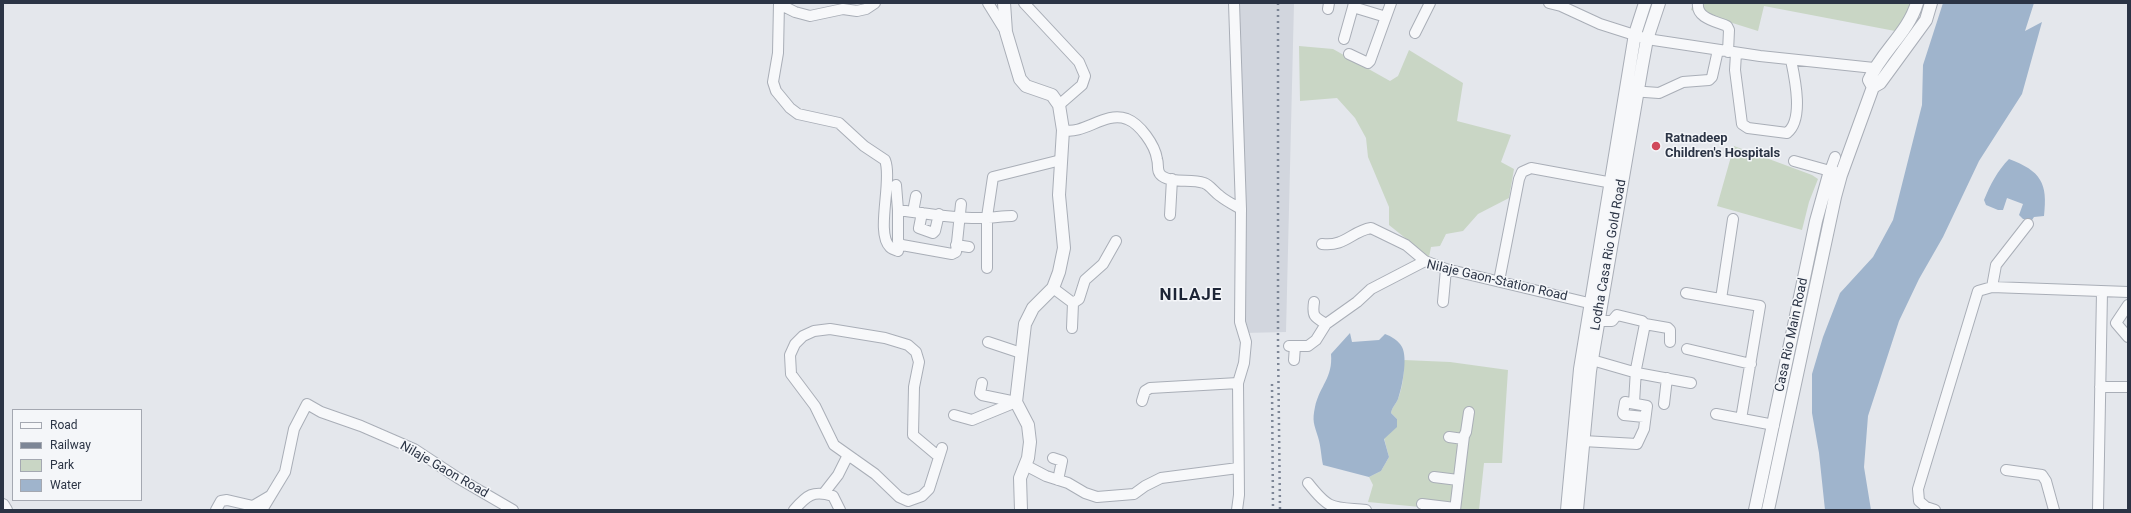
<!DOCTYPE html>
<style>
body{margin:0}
#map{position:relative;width:2131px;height:513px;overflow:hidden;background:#e4e7ec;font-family:Roboto,sans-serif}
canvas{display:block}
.frame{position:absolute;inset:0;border:4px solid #2b3445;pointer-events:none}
.legend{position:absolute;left:12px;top:409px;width:130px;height:92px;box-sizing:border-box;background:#f4f6f9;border:1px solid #a4a8b1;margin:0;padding:5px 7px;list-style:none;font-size:12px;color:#2b3445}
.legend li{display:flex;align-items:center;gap:8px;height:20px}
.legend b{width:20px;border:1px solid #a4a8b1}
</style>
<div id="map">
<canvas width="2131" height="513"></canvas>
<div class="frame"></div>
<ul class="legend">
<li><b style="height:5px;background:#f7f8fa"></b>Road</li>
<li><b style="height:5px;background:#7d8696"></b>Railway</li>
<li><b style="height:11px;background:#c9d6c5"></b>Park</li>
<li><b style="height:11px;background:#9fb4cc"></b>Water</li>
</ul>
</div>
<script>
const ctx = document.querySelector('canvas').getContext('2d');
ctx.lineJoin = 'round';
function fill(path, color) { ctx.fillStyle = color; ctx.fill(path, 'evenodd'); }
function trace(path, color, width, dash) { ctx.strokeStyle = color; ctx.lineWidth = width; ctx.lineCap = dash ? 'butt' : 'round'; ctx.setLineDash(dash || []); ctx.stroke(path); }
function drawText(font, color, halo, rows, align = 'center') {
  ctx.font = font + ' Roboto,sans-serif'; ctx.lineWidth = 3; ctx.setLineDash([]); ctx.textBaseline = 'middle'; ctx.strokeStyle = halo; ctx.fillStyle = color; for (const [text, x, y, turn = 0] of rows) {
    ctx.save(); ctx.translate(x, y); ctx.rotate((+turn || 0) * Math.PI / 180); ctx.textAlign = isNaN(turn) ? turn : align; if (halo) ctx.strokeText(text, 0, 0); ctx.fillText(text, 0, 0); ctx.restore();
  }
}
const built = new Path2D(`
 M 1238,3 L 1294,3 L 1286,332 L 1244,333 L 1240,8 Z`);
const green = new Path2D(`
 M 1693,3 L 1908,3 L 1912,4 L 1910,14 L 1895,31 L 1764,6 L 1758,31 L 1691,10 Z
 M 1299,46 L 1333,49 L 1390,81 L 1398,76 L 1409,50 L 1463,83 L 1457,121 L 1511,135 L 1501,162 L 1514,169 L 1509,198 L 1478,214 L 1463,231 L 1446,234 L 1440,246 L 1431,247 L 1429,257 L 1389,225 L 1389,207 L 1368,157 L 1366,138 L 1355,118 L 1337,98 L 1300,101 Z
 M 1734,146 L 1812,175 L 1818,179 L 1809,202 L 1802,230 L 1717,206 Z
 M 1404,360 L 1450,362 L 1508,370 L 1502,463 L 1484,463 L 1479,510 L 1451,510 L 1368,502 L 1373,485 L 1369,477 L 1381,471 L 1389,457 L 1384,438 L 1397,426 L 1397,419 L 1391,413 C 1392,407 1396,404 1398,399 C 1403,386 1404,373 1404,360 Z`);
const water = new Path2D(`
 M 1943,3 L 2034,3 L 2025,31 L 2042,22 L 2022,94 L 1979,161 L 1943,237 L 1919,279 L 1899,321 L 1868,416 L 1864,467 L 1871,510 L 1825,510 L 1819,453 L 1812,413 L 1812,374 L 1823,337 L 1840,293 L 1873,257 L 1893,220 L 1922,105 L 1923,65 Z
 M 2009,159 C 2041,171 2048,183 2044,216 L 2034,217 L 2032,220 L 2023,219 L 2019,215 L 2023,204 L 2007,198 L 2003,210 L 1998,210 L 1986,205 L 1984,200 C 1990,185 1998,170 2009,159 Z
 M 1350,333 L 1352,342 L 1379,340 L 1385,334 C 1391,336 1399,341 1402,347 C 1408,358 1402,388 1398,399 C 1396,404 1392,407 1391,413 L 1397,419 L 1397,427 L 1384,439 L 1389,457 L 1381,471 L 1369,477 L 1323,465 C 1321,456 1321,446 1318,437 C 1314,424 1312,421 1315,407 C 1320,385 1333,378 1331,354 Z`);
const minor = new Path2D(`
 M 779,3 L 778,53 L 773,82 L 776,91 L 790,108 L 798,114 L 839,123 L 864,146 L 885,160 C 893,180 875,233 890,247 C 891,249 896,250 898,251
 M 988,3 L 1006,32
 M 1024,3 L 1079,62 L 1085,76 L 1082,85 L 1059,105
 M 1234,3 L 1241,209 L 1240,322 L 1246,342 L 1244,363 L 1238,383 L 1239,495 L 1237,510
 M 1354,3 L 1353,7 L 1386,17
 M 1549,3 L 1561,6 L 1600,24 L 1647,39 L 1760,56 L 1874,68
 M 1698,3 C 1696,18 1715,21 1727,26 L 1729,30 L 1728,52
 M 779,4 L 795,12 L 810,16 L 843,9 L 857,11 L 866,9 L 875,3
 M 1328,9 L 1329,3
 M 1415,33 L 1430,3
 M 1344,39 L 1353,7
 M 1736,53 L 1735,70 L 1742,124 L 1748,128 L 1787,133 C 1804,120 1795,79 1791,60
 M 1349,54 L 1368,63 L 1370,61 L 1391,3
 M 1631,91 L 1659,93 L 1683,82 L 1709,80 L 1712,77 L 1718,50
 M 1063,130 C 1085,135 1104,111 1127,119 C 1140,124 1155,145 1157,159 C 1159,165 1156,172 1162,176 C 1173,184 1191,178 1204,183 C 1210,185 1214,192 1220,196 C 1226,201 1234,205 1241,209
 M 1794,161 L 1830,171 L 1835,157
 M 896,185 L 898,210
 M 961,204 L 956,252 L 952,254 L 902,245 L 898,242 L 898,210 C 923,213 958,219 981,218 C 992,218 1002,216 1012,216
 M 913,212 L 916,196
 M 922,213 L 919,228 L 933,233 L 935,231 L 939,214
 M 1170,215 L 1172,179
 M 1322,244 C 1345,247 1352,231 1371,228 L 1406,245 L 1425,261
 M 956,245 L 969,247
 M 987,268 L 987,217 L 993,177 L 1061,160
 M 1499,281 L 1519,179 L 1522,172 L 1531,168 L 1618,184
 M 1992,287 L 1996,265 L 2028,224
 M 1053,288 L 1073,303 L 1072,328
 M 1686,293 L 1760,306 L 1741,419
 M 1721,299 L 1733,219
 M 1314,302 C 1312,316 1314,317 1326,324
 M 1443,302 L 1446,269
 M 1073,303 L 1079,299 L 1085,280 L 1103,264 L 1116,241
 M 2128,305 L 2116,323 L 2128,337
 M 1598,321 L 1612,321 L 1617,315 L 1642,321 L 1645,324
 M 988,342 L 1021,353
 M 1289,346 L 1308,346 L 1316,340 L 1326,324 L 1357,302 L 1371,289 L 1425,261 L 1446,269 L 1597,305
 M 1687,349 L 1751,364
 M 1294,360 L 1295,346
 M 1592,360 L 1637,373 L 1691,383
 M 982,383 L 980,393 L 982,395 L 1016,402
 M 2100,387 L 2128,387
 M 1142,401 L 1145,391 L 1150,388 L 1238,383
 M 1634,403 L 1636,369 L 1645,324 L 1668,328 L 1670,330 L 1670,342
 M 1664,404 L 1667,378
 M 1716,414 L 1774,425
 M 954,415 L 972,420 L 1016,402
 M 1449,437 L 1463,439
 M 1583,441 L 1637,444 L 1644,429 L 1647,406 L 1625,402 L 1623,414 L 1624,415 L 1644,417
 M 938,456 L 913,435 L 914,387 L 919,362 L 916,352 L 908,345 L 885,338 L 830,329 L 814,331 L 803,336 L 795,344 L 790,355 L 791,374 L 815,406 L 834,445 L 875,474 L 899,497 L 908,501 L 922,496 L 929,489 L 942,448
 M 1053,458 L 1062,461 L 1058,480
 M 1025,465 L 1046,476 L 1068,483 L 1085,493 L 1097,497 L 1134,494 L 1145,486 L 1161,478 L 1238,468
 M 2006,470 L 2042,475 L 2046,481 L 2054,510
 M 1434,477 L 1458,480
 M 1308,483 C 1330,511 1332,507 1366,510
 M 824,493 L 838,475 L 848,455
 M 1422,504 L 1455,508
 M 216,510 L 221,501 L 227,500 L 253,506 L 270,496
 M 262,510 L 285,472 L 294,429 L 307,404 L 321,412 L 361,426 L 414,449 L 458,478 L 513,510
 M 794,510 C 807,495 813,490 833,496 L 840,510
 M 1455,510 L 1464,436 L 1466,432 L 1469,412
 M 1935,510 L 1926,507 L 1919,501 L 1918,489 L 1978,291 L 1992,287 L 2128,292
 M 2098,510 L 2102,292`);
const tertiary = new Path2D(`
 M 1004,3 L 1006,32 L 1020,79 L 1026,86 L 1052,95 L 1059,105 L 1063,130 L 1059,195 L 1064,248 L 1059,272 L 1053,288 L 1033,308 L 1025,324 L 1016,402 L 1028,425 L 1030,442 L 1028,458 L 1020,478 L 1021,510
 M 1873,87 L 1869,80 C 1882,51 1908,33 1917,3
 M 3,505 L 6,510
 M 1567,510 L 1580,369 L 1635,34 L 1645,3
 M 1577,510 L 1590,371 L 1642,66 L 1647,39 L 1659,3
 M 1755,510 L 1816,221 L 1830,171 L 1841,175
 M 1768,510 L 1835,197 L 1841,175 L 1873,87 L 1880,83 L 1926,20 L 1931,3`);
const rail = new Path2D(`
 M 1278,3 L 1278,344 L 1280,510
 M 1272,384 L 1273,510`);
const markers = [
 [1656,146,5,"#d1495b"]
];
const poiNames = [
 ["Ratnadeep",1665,139],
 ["Children's Hospitals",1665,154]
];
const streetNames = [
 ["Lodha Casa Rio Gold Road",1609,255,-80],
 ["Nilaje Gaon-Station Road",1497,281,13],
 ["Casa Rio Main Road",1792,335,-78],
 ["Nilaje Gaon Road",444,470,30]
];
const districtNames = [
 ["NILAJE",1191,296]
];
fill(built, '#d2d6de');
fill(green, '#c9d6c5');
fill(water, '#9fb4cc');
trace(minor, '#a9aeb7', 12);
trace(tertiary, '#a9aeb7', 14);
trace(minor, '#f7f8fa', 10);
trace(tertiary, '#f7f8fa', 12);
trace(rail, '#7d8696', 2.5, [2, 4]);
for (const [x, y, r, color] of markers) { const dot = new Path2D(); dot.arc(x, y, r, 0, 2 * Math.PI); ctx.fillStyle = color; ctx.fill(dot); trace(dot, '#f4f6f9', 1.5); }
drawText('bold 13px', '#2b3445', '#f4f6f9', poiNames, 'left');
drawText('13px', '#2b3445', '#f4f6f9', streetNames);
ctx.letterSpacing = '1px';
drawText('bold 17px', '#1d2536', '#f4f6f9', districtNames);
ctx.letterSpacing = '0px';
</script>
